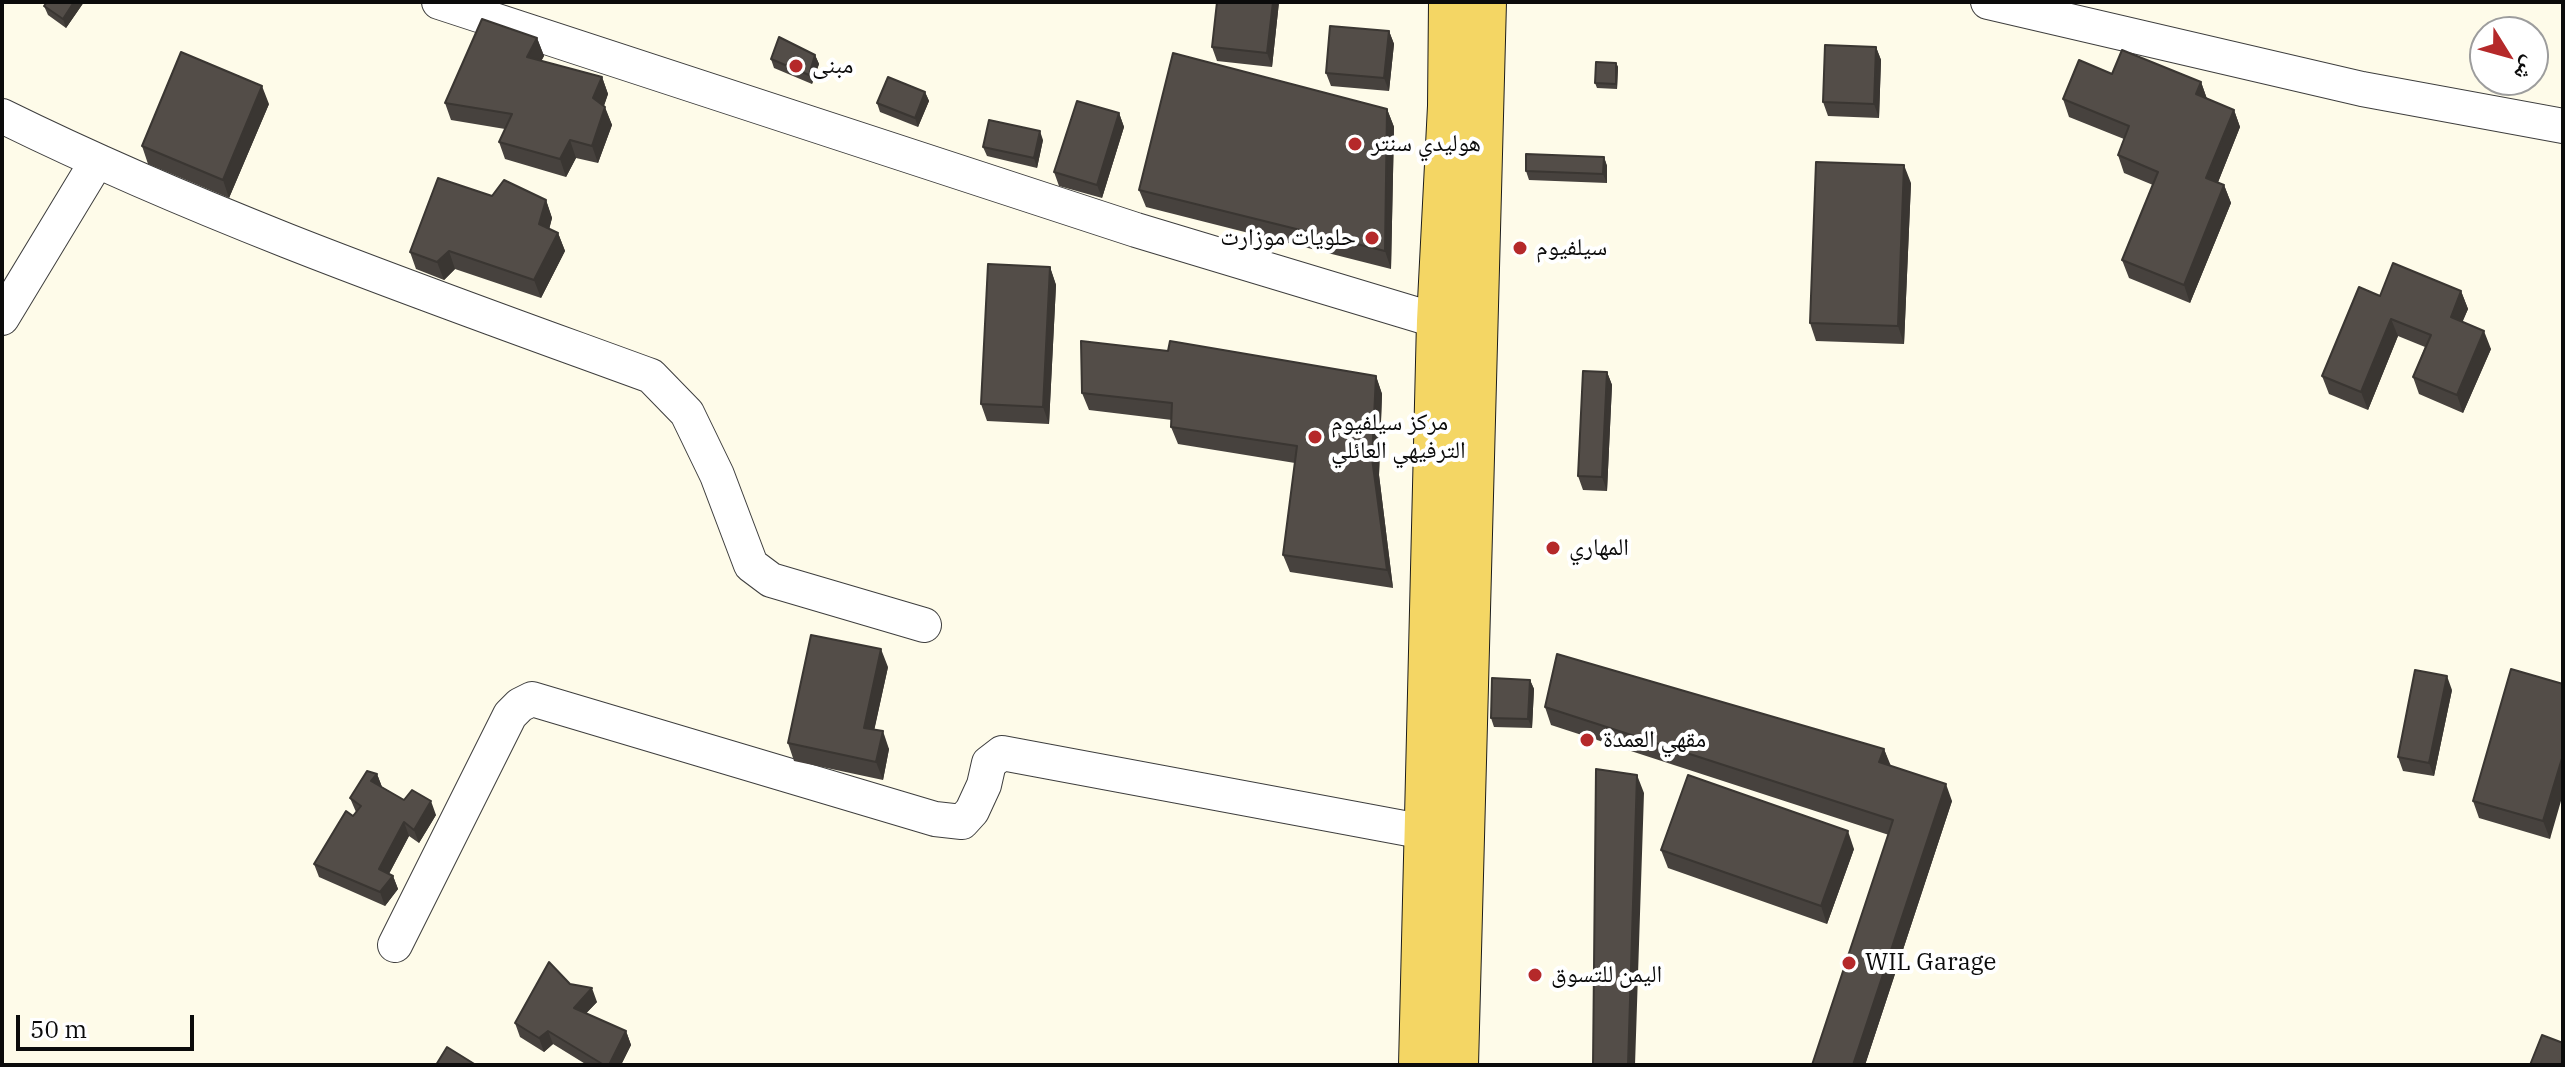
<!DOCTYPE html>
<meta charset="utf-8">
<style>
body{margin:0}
#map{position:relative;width:2565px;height:1067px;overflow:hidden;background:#fefbe9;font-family:"IBM Plex Serif","Noto Naskh Arabic",serif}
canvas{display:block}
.frame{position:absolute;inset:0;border:4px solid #0b0b0b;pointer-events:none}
.north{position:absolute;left:2469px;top:16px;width:80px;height:80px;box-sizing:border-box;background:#fff;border:2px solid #9d9d9d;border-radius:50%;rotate:127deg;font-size:22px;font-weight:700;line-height:32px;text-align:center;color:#0b0b0b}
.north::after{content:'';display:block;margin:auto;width:28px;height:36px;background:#b5292a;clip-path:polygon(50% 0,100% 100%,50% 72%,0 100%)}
.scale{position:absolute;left:16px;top:1015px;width:178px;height:36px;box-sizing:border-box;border:4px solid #0b0b0b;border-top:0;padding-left:10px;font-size:24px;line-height:28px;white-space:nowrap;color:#0b0b0b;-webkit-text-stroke:6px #fff;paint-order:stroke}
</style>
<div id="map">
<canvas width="2565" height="1067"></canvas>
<div class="frame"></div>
<div class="north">ش</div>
<div class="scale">50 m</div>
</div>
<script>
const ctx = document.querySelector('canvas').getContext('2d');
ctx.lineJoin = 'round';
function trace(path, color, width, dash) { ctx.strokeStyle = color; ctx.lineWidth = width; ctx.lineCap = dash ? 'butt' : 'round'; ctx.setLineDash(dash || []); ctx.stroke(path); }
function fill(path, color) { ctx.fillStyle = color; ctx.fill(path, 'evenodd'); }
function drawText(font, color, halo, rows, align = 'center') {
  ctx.font = font + ' "IBM Plex Serif","Noto Naskh Arabic",serif'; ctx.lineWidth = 8; ctx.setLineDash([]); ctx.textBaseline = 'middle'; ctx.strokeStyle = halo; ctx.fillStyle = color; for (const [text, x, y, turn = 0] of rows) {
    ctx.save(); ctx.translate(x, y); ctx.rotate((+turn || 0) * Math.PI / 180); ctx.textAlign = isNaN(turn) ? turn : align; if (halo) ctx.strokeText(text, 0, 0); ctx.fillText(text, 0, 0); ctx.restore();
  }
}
const minor = new Path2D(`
 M 439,2 L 1136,230 L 1438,321
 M 1988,2 L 2362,89 L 2563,126
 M 2,116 C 211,219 432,296 651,376 L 687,413 L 717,475 L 751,565 L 771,580 L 924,625
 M 2,318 L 97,161
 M 395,945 L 510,715 L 520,705 L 532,699 L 935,819 L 962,822 L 972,811 L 984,785 L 989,763 L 1002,753 L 1425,832`);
const major = new Path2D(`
 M 1420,1065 L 1438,321 L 1449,106 L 1450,2
 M 1457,1065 L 1485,2`);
const wall = new Path2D(`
 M 47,2 L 84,2 L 66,28 L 48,15 L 44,6 Z
 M 1279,2 L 1272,67 L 1217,61 L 1212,47 Z
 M 1389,31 L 1394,44 L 1389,91 L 1331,86 L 1326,73 Z
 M 537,38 L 544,56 L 541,61 L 602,77 L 608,94 L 604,106 L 612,125 L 598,163 L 576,158 L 566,177 L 505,159 L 499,142 L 505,129 L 451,120 L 445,103 Z
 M 1876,47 L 1881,60 L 1879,118 L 1828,116 L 1823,102 Z
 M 815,55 L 819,64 L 812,84 L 774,68 L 771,59 Z
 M 1616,63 L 1618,67 L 1617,89 L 1597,88 L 1595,83 Z
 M 2112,74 L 2201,82 L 2207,99 L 2234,110 L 2240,127 L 2218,182 L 2224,185 L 2231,203 L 2190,303 L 2129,278 L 2122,260 L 2153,185 L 2124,173 L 2118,155 L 2124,139 L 2069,117 L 2063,99 Z
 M 925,92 L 929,101 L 918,127 L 880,112 L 877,103 Z
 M 269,104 L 229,198 L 148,164 L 142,146 Z
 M 1387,109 L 1394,127 L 1391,269 L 1146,207 L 1139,190 Z
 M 1119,113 L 1124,127 L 1102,198 L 1059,186 L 1054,172 Z
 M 1043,140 L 1037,168 L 987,156 L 983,147 Z
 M 1604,157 L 1607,166 L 1607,183 L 1529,180 L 1526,171 Z
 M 1911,183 L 1904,344 L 1816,341 L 1810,323 Z
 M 492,196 L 546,200 L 552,218 L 549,229 L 558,233 L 565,251 L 541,298 L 455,269 L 444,280 L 416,269 L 410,252 Z
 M 1050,267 L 1056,285 L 1049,424 L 987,421 L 981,404 Z
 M 2461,291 L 2468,309 L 2462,322 L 2491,349 L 2463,413 L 2419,394 L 2413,377 L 2425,347 L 2398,336 L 2368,410 L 2329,394 L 2322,376 L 2380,296 Z
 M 1607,372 L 1612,385 L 1607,491 L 1583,490 L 1578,476 Z
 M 1376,376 L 1382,394 L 1379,475 L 1393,588 L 1290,572 L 1283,555 L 1295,463 L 1178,444 L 1171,427 L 1172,420 L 1089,410 L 1082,393 Z
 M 888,667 L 874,730 L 889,749 L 883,780 L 794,761 L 788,743 Z
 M 1530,680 L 1534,689 L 1532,728 L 1494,727 L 1491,718 Z
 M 2563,684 L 2550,839 L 2479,818 L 2473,801 Z
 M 2452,690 L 2434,776 L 2403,771 L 2398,757 Z
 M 1545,707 L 1884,749 L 1890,766 L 1952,801 L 1865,1065 L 1812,1065 L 1889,835 L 1551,725 Z
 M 377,774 L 382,787 L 404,800 L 436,815 L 419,843 L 409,836 L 389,874 L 393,876 L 398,889 L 385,906 L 319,877 L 314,864 L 356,812 L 350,798 Z
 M 1854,849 L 1827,924 L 1668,868 L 1661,850 Z
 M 570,984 L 597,1002 L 586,1013 L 626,1031 L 631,1045 L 621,1065 L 587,1065 L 553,1044 L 544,1052 L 520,1037 L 515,1023 Z`);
const shadedWall = new Path2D(`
 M 74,2 L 84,2 L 66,28 L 63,19 Z
 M 1273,2 L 1279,2 L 1272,67 L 1267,53 Z
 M 1389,31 L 1394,44 L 1389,91 L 1384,78 Z
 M 537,38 L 544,56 L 534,75 L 527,57 Z
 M 1876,47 L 1881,60 L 1879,118 L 1874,104 Z
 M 815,55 L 819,64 L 812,84 L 809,75 Z
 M 1616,63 L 1618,67 L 1617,89 L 1616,84 Z
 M 602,77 L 608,94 L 600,116 L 593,98 Z
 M 2201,82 L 2207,99 L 2196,94 Z
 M 262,86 L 269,104 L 229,198 L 223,180 Z
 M 925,92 L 929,101 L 918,127 L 915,118 Z
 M 605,107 L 612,125 L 598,163 L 592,146 Z
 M 1387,109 L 1394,127 L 1391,269 L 1385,251 Z
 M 2234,110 L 2240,127 L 2213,195 L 2206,178 Z
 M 1119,113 L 1124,127 L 1102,198 L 1097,185 Z
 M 1040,131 L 1043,140 L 1037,168 L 1034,158 Z
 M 570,140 L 576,158 L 566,177 L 560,159 Z
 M 1604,157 L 1607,166 L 1607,183 L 1603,174 Z
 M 1904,165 L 1911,183 L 1904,344 L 1898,326 Z
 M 2224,185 L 2231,203 L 2190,303 L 2184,285 Z
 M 546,200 L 552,218 L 546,242 L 539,224 Z
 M 558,233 L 565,251 L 541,298 L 534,280 Z
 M 449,251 L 455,269 L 444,280 L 437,262 Z
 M 1050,267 L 1056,285 L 1049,424 L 1043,407 Z
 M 2461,291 L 2468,309 L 2457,335 L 2451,317 Z
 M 2391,319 L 2398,336 L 2368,410 L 2361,392 Z
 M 2484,331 L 2491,349 L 2463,413 L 2457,395 Z
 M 1607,372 L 1612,385 L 1607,491 L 1602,477 Z
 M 1376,376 L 1382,394 L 1379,475 L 1393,588 L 1387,570 L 1372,458 Z
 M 881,649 L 888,667 L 871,745 L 864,728 Z
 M 2447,676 L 2452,690 L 2434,776 L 2429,763 Z
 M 1530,680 L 1534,689 L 1532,728 L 1528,719 Z
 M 883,731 L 889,749 L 883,780 L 876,762 Z
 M 1884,749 L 1891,766 L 1879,762 Z
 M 2563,755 L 2563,794 L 2550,839 L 2543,821 Z
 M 377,774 L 382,787 L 371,781 Z
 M 1637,775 L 1644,793 L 1635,1065 L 1628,1065 Z
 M 1946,784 L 1952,801 L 1865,1065 L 1853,1065 Z
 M 431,801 L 436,815 L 419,843 L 414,830 Z
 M 404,822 L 409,836 L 384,883 L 379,869 Z
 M 1848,831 L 1854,849 L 1827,924 L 1821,906 Z
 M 393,876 L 398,889 L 385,906 L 380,892 Z
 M 592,988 L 597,1002 L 579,1021 L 574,1008 Z
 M 548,1031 L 553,1044 L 544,1052 L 539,1038 Z
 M 626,1031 L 631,1045 L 621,1065 L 609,1065 Z`);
const building = new Path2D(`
 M 47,2 L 74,2 L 63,19 L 44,6 Z
 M 1217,2 L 1273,2 L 1267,53 L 1212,47 Z
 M 482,19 L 537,38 L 527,57 L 602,77 L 593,98 L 605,107 L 592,146 L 570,140 L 560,159 L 499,142 L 512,114 L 445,103 Z
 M 1330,26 L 1389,31 L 1384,78 L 1326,73 Z
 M 779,37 L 815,55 L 809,75 L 771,59 Z
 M 1825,45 L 1876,47 L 1874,104 L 1823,102 Z
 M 2122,50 L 2201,82 L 2196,94 L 2234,110 L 2206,178 L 2224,185 L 2184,285 L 2122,260 L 2158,172 L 2118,155 L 2129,126 L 2063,99 L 2079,60 L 2112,74 Z
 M 181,52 L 262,86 L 223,180 L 142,146 Z
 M 1173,53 L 1387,109 L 1385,251 L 1139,190 Z
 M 1596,62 L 1616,63 L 1616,84 L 1595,83 Z
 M 888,77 L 925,92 L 915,118 L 877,103 Z
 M 1077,101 L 1119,113 L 1097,185 L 1054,172 Z
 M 989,120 L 1040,131 L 1034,158 L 983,147 Z
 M 1526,154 L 1604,157 L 1603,174 L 1526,171 Z
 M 1816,162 L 1904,165 L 1898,326 L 1810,323 Z
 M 438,178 L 492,196 L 504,180 L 546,200 L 539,224 L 558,233 L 534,280 L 449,251 L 437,262 L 410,252 Z
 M 2393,263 L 2461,291 L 2451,317 L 2484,331 L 2457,395 L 2413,377 L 2431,335 L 2391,319 L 2361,392 L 2322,376 L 2359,287 L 2380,296 Z
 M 988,264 L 1050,267 L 1043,407 L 981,404 Z
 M 1081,341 L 1168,351 L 1170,341 L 1376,376 L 1372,458 L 1387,570 L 1283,555 L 1297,446 L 1171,427 L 1172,403 L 1082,393 Z
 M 1583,371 L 1607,372 L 1602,477 L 1578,476 Z
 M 811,635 L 881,649 L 864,728 L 883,731 L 876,762 L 788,743 Z
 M 1557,654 L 1884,749 L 1879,762 L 1946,784 L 1853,1065 L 1812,1065 L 1893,820 L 1545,707 Z
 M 2511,669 L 2563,684 L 2563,755 L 2543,821 L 2473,801 Z
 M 2415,670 L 2447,676 L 2429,763 L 2398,757 Z
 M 1492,678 L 1530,680 L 1528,719 L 1491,718 Z
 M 1596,769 L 1637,775 L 1628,1065 L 1593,1065 Z
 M 367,771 L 377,774 L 371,781 L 404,800 L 412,790 L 431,801 L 414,830 L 404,822 L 379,869 L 393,876 L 380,892 L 314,864 L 346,811 L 353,816 L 361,806 L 350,798 Z
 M 1688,775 L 1848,831 L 1821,906 L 1661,850 Z
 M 549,962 L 570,984 L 592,988 L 574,1008 L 626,1031 L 609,1065 L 604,1065 L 548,1031 L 539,1038 L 515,1023 Z
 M 2542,1035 L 2563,1043 L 2563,1065 L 2530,1065 Z
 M 447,1047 L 476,1065 L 436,1065 Z`);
const markers = [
 [796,66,8,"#b5292a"],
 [1355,144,8,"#b5292a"],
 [1372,238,8,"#b5292a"],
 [1520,248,8,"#b5292a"],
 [1315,437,8,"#b5292a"],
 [1553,548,8,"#b5292a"],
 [1587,740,8,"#b5292a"],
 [1849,963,8,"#b5292a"],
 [1535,975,8,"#b5292a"]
];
const poiNames = [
 ["مبنى",812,66],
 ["هوليدي سنتر",1371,144],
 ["حلويات موزارت",1356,238,"right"],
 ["سيلفيوم",1536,248],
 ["مركز سيلفيوم",1331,423],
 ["الترفيهي العائلي",1331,451],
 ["المهاري",1569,548],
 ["مقهي العمدة",1603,740],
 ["WIL Garage",1865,963],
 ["اليمن للتسوق",1551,975]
];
trace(minor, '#3e3e3e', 36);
trace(major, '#1c1c1c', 44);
trace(minor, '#fff', 34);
trace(major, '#f4d664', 42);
fill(wall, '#47423e');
fill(shadedWall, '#3a3632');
fill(building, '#534d48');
trace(building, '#3a3632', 2);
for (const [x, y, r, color] of markers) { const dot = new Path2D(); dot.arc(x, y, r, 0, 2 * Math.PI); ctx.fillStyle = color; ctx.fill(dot); trace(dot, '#fff', 3); }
drawText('24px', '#0b0b0b', '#fff', poiNames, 'left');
</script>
